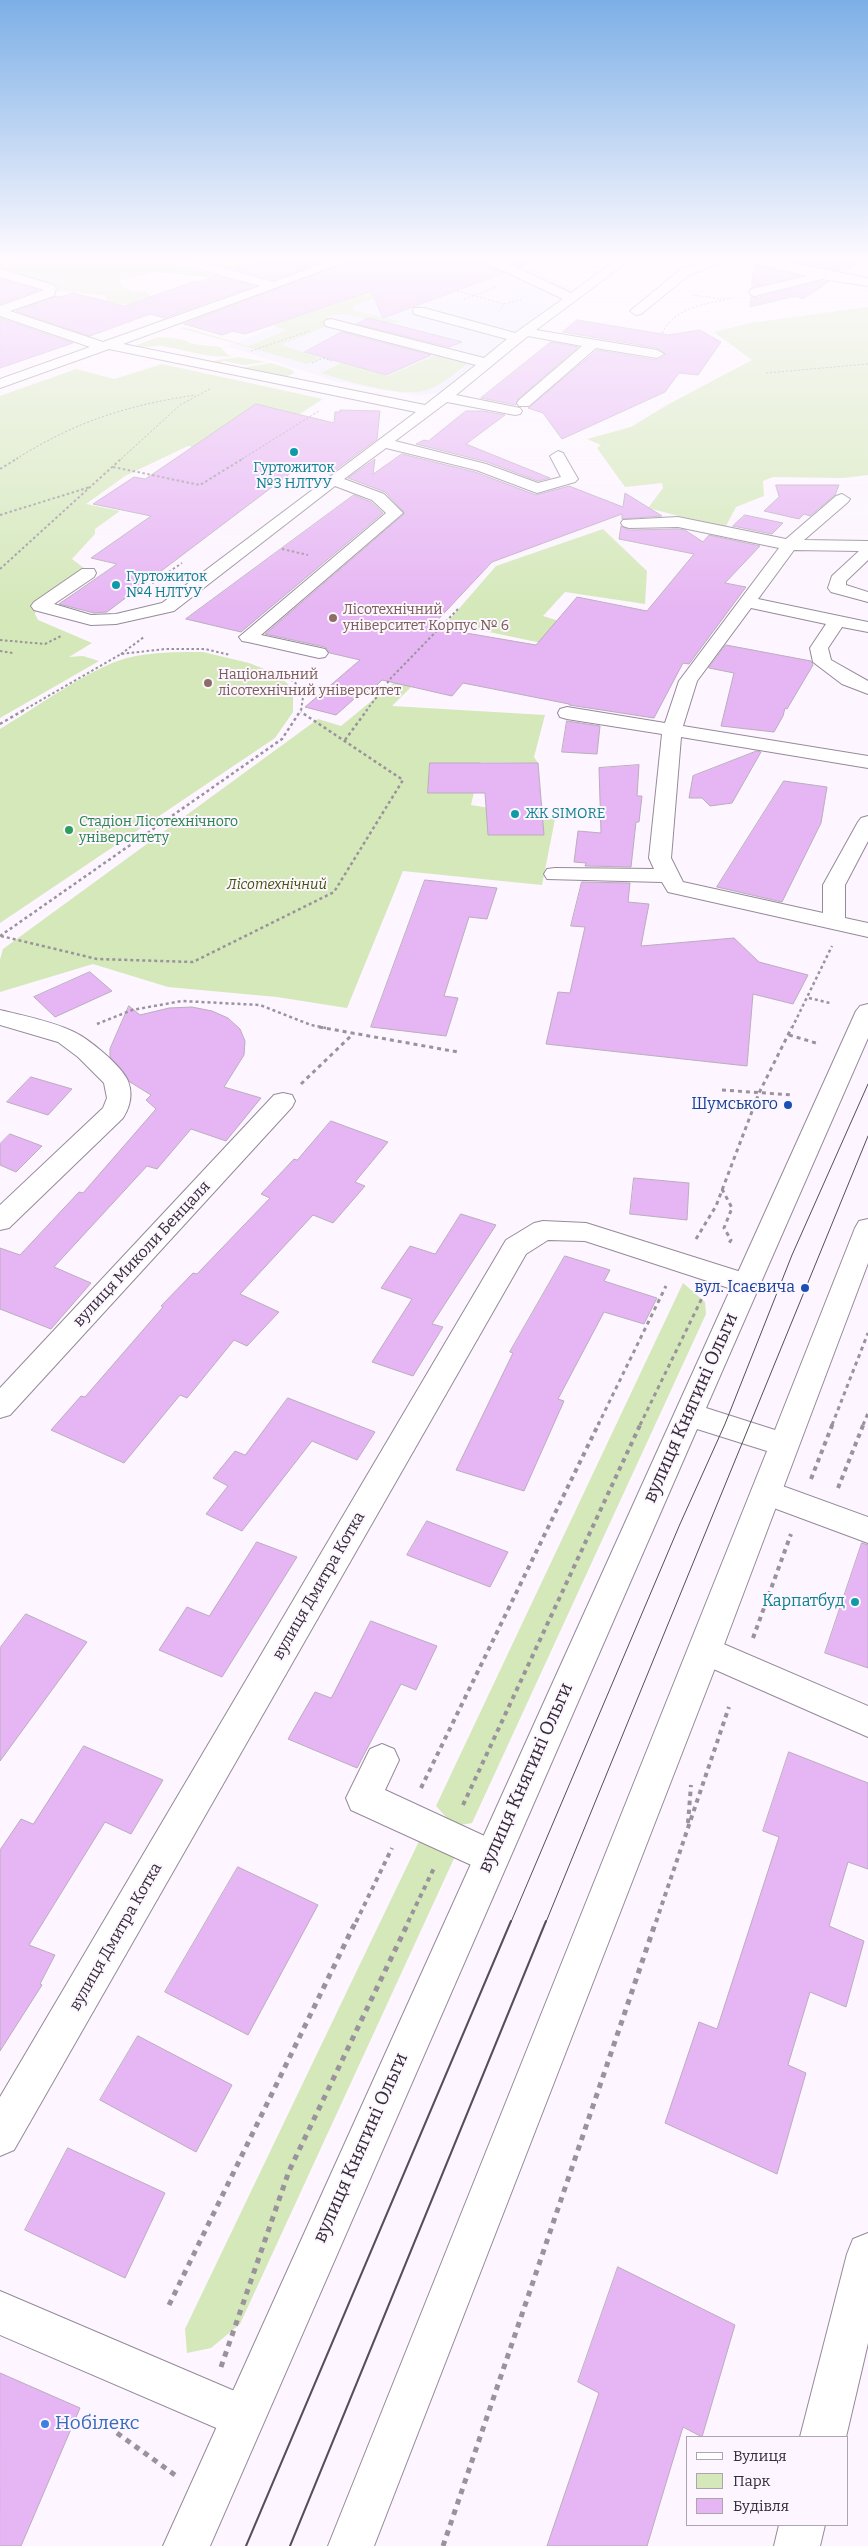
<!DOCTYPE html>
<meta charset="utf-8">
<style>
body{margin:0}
#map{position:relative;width:868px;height:2546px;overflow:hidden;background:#fdf5ff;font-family:Bitter,serif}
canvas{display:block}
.legend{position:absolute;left:686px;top:2436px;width:162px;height:90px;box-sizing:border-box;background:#fdf5ff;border:1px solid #aca5ae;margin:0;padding:6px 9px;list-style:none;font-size:15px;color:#332e35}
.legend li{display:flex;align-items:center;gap:10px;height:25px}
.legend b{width:25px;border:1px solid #aca5ae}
</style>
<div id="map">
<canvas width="868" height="2546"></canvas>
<ul class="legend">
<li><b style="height:6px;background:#fff"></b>Вулиця</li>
<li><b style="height:14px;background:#d4e8b9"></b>Парк</li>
<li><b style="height:14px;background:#e6b5f3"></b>Будівля</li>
</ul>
</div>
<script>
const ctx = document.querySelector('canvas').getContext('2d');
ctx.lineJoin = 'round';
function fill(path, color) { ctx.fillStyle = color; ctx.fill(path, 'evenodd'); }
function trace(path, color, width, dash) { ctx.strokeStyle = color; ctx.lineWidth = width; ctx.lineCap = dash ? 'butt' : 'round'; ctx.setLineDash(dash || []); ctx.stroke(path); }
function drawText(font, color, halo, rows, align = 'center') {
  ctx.font = font + ' Bitter,serif'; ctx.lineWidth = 4; ctx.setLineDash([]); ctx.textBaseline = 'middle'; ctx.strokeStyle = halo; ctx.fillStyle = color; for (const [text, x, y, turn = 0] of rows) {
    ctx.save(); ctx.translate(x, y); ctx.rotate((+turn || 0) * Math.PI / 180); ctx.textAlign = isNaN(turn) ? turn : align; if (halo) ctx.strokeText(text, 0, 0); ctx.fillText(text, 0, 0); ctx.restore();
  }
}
const commercial = new Path2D(`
 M 363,257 L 534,257 L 523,265 L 575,289 L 442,392 L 418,396 L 334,381 L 227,346 L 332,305 Z`);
const green = new Path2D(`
 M 0,257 L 104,259 L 147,257 L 241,282 L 232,286 L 212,278 L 156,272 L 120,280 L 122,287 L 133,291 L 145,290 C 155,306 181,302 198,302 L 193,308 L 183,311 L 108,302 L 105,296 L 54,290 L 0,272 Z
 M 190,257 L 265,257 L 246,263 L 245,269 L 237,269 Z
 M 370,291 L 387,296 L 383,300 L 369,300 L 355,305 L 352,310 L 401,322 L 380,325 L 378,322 L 345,314 L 326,316 L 339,321 L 281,345 L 321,358 L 307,364 L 180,328 L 183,327 L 249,346 L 287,330 L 266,323 Z
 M 868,307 L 868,475 L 843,478 L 773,477 L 763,481 L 764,496 L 736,507 L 725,528 L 648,508 L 663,488 L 662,483 L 625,487 L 597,448 L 601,445 L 587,439 L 631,427 L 667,405 L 752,360 L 714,332 L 751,323 Z
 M 158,337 L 182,339 L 193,344 L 220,347 L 228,355 L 235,356 C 209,359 186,350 161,346 C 152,345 145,349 134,346 Z
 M 436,355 L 469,363 C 457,371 441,386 427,390 C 402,398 346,381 321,373 L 341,363 L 387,376 Z
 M 238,357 L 267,362 L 244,365 L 224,361 L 216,365 L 205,362 Z
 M 271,363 L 290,369 L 295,373 L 282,378 L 242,371 L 247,367 Z
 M 162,364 L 323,399 L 235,456 L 188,446 L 125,476 L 86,504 L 120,511 L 95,529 L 95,534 L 72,559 L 84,568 L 38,601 L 35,614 L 38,620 L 92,643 L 69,657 L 83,656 L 99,661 L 0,718 L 0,396 L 76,369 L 114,379 Z
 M 603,529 L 647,571 L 645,604 L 565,592 L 543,616 L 627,642 L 613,658 L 470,628 L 392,706 L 545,715 L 534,757 L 538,763 L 481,762 L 471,805 L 555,819 L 542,885 L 403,871 L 347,1008 L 277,997 L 168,987 L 93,964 L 0,992 L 0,960 L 3,949 L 318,719 L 341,726 L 397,680 L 496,566 Z
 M 203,652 L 249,663 L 277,674 L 293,689 L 293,712 L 275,738 L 0,923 L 0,729 C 34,709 90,668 127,658 C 151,652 178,652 203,652 Z
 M 683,1283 L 705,1302 L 706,1314 L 472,1823 L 454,1826 L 436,1806 Z
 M 421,1837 L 457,1852 L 240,2324 L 211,2348 L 187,2353 L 185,2329 Z`);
const building = new Path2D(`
 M 272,257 L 335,257 L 273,280 L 236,269 Z
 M 361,257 L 487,257 L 488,266 L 504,273 L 383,318 L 371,291 L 245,334 L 233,331 L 222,335 L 184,324 Z
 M 508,257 L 539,257 L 539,260 L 520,267 L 505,260 Z
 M 767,257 L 865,257 L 844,272 Z
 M 754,265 L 800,276 L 752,287 Z
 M 217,276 L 254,286 L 164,318 L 150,314 L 90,336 L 16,311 L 56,296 L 60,297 L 73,293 L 125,306 L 195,281 L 199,282 Z
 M 0,279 L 38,290 L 0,304 Z
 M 822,281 L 829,282 L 803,299 L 795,296 L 750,307 L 751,297 L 755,298 Z
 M 0,318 L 73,343 L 0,368 Z
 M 369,318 L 462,342 L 449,347 L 357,324 Z
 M 577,320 L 668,335 L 700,330 L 721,342 L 698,375 L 679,373 L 665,392 L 562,439 L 543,413 L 528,408 L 597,350 L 657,360 L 666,355 L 657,348 L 563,332 Z
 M 342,332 L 431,355 L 386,375 L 305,352 Z
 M 551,342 L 578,347 L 518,399 L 516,405 L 481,398 Z
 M 256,404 L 334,423 L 335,412 L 340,412 L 340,410 L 380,411 L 377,439 L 330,474 L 316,471 L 311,464 L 306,468 L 300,466 L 107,612 L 94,613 L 59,604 L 117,564 L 91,558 L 151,516 L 93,504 L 134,477 L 145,479 Z
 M 466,411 L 483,411 L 505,415 L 466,444 L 550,478 L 538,481 L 487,462 L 416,444 L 424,440 L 428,441 Z
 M 402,454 L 475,472 L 536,495 L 569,486 L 623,507 L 625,493 L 662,516 L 622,519 L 622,514 L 492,562 L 431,627 L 536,645 L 577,597 L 647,611 L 694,554 L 619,539 L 621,526 L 629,530 L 678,529 L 685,530 L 703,542 L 709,535 L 760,546 L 725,583 L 746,587 L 689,664 L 683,663 L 654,718 L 569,705 L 569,704 L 463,683 L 452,696 L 382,680 L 370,692 L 363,691 L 336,715 L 305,707 L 360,660 L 330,653 L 325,647 L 265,634 L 404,514 L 404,512 L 385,492 L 348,478 L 375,459 L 373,474 Z
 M 776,485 L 839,485 L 835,495 L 810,516 L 804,514 L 799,519 L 764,511 L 779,497 Z
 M 354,495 L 371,502 L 383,513 L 241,632 L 186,619 Z
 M 745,515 L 783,523 L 772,534 L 733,526 Z
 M 726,645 L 811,661 L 813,665 L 787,709 L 785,708 L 783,716 L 774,732 L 721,726 L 734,673 L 709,668 Z
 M 567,721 L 600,726 L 597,754 L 562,752 Z
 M 757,751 L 761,752 L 732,803 L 710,806 L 702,798 L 689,798 L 693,776 Z
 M 430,763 L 538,763 L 544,835 L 488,835 L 485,793 L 428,793 Z
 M 639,765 L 637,796 L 642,796 L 639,822 L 636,822 L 631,867 L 585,866 L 586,863 L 574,862 L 578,831 L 601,833 L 599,768 Z
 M 784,781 L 827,787 L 821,823 L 782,902 L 717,887 Z
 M 425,880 L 497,888 L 487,919 L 469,917 L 444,996 L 458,998 L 446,1036 L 371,1027 Z
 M 582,882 L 630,883 L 628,902 L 649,904 L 641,946 L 734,938 L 759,962 L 808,975 L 793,1004 L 753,994 L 747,1066 L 546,1044 L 558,992 L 570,993 L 585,927 L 571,926 Z
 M 90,972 L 112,991 L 55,1017 L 34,997 Z
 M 129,1006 L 140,1015 L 169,1008 L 192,1007 L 212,1011 L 228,1018 L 240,1029 L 245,1041 L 244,1055 L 224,1087 L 261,1098 L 226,1141 L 191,1129 L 157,1169 L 147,1166 L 54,1267 L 91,1283 L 51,1329 L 0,1309 L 0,1248 L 20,1255 L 79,1192 L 83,1193 L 156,1109 L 146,1100 L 151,1095 L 130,1082 L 110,1057 L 110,1049 Z
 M 31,1077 L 72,1089 L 48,1115 L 7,1102 Z
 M 331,1121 L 388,1142 L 355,1182 L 365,1186 L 333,1223 L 313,1215 L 240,1294 L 279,1312 L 247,1346 L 234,1340 L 187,1398 L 180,1395 L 124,1463 L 51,1430 L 81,1396 L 85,1397 L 163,1307 L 161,1306 L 193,1273 L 197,1274 L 270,1198 L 261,1194 L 294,1159 L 297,1160 Z
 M 10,1134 L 42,1146 L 16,1172 L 0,1165 L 0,1144 Z
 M 634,1178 L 689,1183 L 687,1220 L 630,1214 Z
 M 461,1214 L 496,1225 L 432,1324 L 443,1327 L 413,1376 L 372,1362 L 412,1299 L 381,1288 L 410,1246 L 435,1254 Z
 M 565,1256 L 610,1270 L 604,1281 L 657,1298 L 644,1324 L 604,1312 L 558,1399 L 564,1401 L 524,1491 L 456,1470 L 513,1353 L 510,1352 Z
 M 288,1398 L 375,1432 L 357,1460 L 312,1441 L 242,1531 L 206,1514 L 228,1486 L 213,1478 L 235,1451 L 245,1455 Z
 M 427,1521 L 508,1552 L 490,1587 L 407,1555 Z
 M 257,1542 L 297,1557 L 222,1677 L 159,1650 L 187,1607 L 209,1616 Z
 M 862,1543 L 868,1545 L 868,1668 L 825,1653 Z
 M 26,1614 L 87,1642 L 0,1761 L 0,1648 Z
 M 371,1621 L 437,1646 L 416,1690 L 401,1684 L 357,1768 L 288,1739 L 315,1692 L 331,1698 Z
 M 84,1746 L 163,1780 L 131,1834 L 105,1822 L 29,1945 L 55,1955 L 40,1984 L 42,1985 L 0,2051 L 0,1850 L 21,1819 L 33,1824 Z
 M 789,1752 L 868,1783 L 868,1869 L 848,1862 L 829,1926 L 864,1941 L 846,2007 L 810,1992 L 788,2065 L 806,2073 L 777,2174 L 665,2123 L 699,2022 L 717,2029 L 779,1837 L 763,1831 Z
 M 238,1867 L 318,1905 L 248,2035 L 165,1992 Z
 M 138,2036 L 232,2085 L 196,2152 L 100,2100 Z
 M 68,2148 L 165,2193 L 125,2278 L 25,2230 Z
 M 618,2267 L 735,2325 L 702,2437 L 683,2427 L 647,2546 L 547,2546 L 599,2393 L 578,2382 Z
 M 0,2373 L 80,2408 L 21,2546 L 0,2546 Z`);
const pathFar5 = new Path2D(`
 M 457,291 L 504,304 L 500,311
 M 693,295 L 721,299
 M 464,299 L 496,287
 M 504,304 L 521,300
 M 662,333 C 675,306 709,304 735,297
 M 251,351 L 309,331
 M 312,363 L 323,358 L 332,361
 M 766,373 L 868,364
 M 16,459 C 75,422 127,405 196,395
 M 121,459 L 180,405 L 210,389
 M 242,459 L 319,411`);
const pathFar4 = new Path2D(`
 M 113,467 L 200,485 L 244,458
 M 0,469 L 18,458
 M 0,515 L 90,487
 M 282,549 L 308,555
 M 0,569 L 122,458
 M 148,586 L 182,563
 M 0,640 L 45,644 L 61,636
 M 0,651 L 13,653
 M 121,654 L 144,637
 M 279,670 L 304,690 L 301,711
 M 22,711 L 121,654 L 165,649 L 205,649 L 230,655
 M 366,711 L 391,678 L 459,608`);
const pathFar3 = new Path2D(`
 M 0,724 L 24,710
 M 345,740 L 367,710
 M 0,936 L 282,739 L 301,710
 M 1,936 L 97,959 L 193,962 L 334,892 L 403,780 L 301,712
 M 809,998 L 830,1003
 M 97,1024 L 132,1010 L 182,1001 L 260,1005 L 311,1025 L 326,1028
 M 792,1028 L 832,946`);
const pathFar2 = new Path2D(`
 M 319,1027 L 458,1052
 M 789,1035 L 816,1043
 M 301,1084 L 354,1033
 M 722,1090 L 793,1095
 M 722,1189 L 732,1208 L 724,1228 L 731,1240 L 729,1243
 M 696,1239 L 716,1206 L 759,1093 L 792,1027
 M 598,1425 L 666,1286
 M 640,1425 L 702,1298
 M 832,1425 L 868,1333
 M 863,1425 L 868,1413`);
const pathFar1 = new Path2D(`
 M 811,1479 L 833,1423
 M 838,1488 L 864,1423
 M 753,1638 L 791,1534
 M 421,1788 L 599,1423
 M 463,1805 L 641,1423
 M 688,1823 L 691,1785
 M 356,1922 L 392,1848
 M 408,1922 L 434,1868
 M 656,1922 L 729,1707`);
const path = new Path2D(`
 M 169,2305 L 356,1921
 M 221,2367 L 289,2171 L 409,1921
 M 117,2433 L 175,2475
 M 443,2546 L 656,1921`);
const minor = new Path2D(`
 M 165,257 L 185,257 L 273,282 L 341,257 L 359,257 L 123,344 L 425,405 L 476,365 L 326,326 L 324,323 L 326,320 L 331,319 L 484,358 L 507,339 L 414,314 L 413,311 L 414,308 L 424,308 L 515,333 L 563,299 L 489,264 L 489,258 L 506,257 L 502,261 L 571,293 L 620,257 L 634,257 L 536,330 L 657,350 L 664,354 L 657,358 L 596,348 L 529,406 L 519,406 L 517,403 L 519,400 L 582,346 L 528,336 L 456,395 L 520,408 L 522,411 L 520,414 L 515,415 L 447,402 L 395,441 L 486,464 L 538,483 L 561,477 L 550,456 L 558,451 L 563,453 L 578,479 L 575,482 L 537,493 L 476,470 L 386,448 L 344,479 L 384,494 L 403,513 L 261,635 L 325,649 L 328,653 L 325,657 L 319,658 L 248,642 L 242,641 L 239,637 L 386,513 L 372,500 L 335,486 L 174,611 L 116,624 L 91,625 L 34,610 L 31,606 L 34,602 L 82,569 L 94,569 L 96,573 L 94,577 L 54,604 L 91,615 L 116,614 L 162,603 L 416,412 L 109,349 L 0,388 L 0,379 L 90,347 L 0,316 L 0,306 L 44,290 L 0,277 L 0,269 L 54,285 L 56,288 L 54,296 L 10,311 L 103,342 L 260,286 L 167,260 Z
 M 716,257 L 756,257 L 868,278 L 868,286 L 822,279 L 755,296 L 751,295 L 749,292 L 751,289 L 808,276 L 733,258 L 689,275 L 641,314 L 636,315 L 630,311 L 681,269 Z
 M 842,494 L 850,499 L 848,502 L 804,540 L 868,541 L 868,560 L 846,581 L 846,585 L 868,592 L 868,602 L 831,592 L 828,588 L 832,576 L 859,551 L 794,550 L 758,599 L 868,622 L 868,632 L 842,627 L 828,648 L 831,660 L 868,681 L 868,694 L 842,684 L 813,662 L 810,648 L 826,624 L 751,608 L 697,681 L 683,726 L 868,756 L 868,768 L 681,737 L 671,858 L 683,882 L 823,913 L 823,885 L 858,822 L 861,818 L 868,816 L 868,841 L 845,885 L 845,918 L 868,923 L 868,937 L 668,892 L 662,882 L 547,879 L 544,874 L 547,869 L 555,868 L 654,869 L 649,858 L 662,734 L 567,719 L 560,717 L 558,713 L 560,709 L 567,707 L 665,723 L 679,681 L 779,548 L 678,527 L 629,528 L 623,526 L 621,523 L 623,520 L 678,517 L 786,539 L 836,496 Z
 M 0,1010 C 21,1015 55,1022 74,1032 C 89,1039 122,1066 128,1081 C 133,1094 130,1107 123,1118 L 9,1228 L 0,1230 L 0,1205 L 103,1108 L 107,1098 L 104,1083 L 78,1057 L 58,1042 L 0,1025 Z
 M 283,1093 L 292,1095 L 295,1101 L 292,1107 L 10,1415 L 0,1418 L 0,1388 L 274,1095 Z
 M 543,1221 L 586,1223 L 757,1277 L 761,1284 L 757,1291 L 747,1294 L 585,1241 L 548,1240 L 526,1254 L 14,2150 L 0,2156 L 0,2097 L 506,1240 L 534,1223 Z
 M 766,1480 L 868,1517 L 868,1543 L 755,1501 L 751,1492 L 755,1483 Z
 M 705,1636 L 868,1706 L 868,1737 L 693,1660 L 688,1650 L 693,1640 Z
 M 382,1744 L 394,1749 L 399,1760 L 385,1790 L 504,1845 L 509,1857 L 504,1869 L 491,1874 L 351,1810 L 346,1798 L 370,1749 Z
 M 868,2233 L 868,2343 L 846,2437 L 800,2437 L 847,2254 L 853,2239 Z
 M 0,2291 L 258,2401 L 264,2417 L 258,2433 L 242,2439 L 0,2335 Z
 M 779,2525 L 825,2525 L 820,2546 L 774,2546 Z`);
const major = new Path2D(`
 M 868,1004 L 868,1038 L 706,1408 L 775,1430 L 855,1228 L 859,1221 L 868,1219 L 868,1263 L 722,1650 L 374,2546 L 328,2546 L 767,1451 L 697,1429 L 210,2546 L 163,2546 L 856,1011 L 860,1006 Z`);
const tramFar1 = new Path2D(`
 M 511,1922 L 680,1524 L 725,1424 L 792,1255 L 868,1084
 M 546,1922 L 868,1136`);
const tram = new Path2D(`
 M 246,2546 L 511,1921
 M 290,2546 L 546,1921`);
const markers = [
 [294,452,5,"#0f9aa8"],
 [116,585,5,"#0f9aa8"],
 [333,618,5,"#8d6e63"],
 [208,683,5,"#8d6e63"],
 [515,814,5,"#0f9aa8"],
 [69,830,5,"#2e9e5b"],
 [788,1105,5,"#1a4fb4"],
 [805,1288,5,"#1a4fb4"],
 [855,1602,5,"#0f9aa8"],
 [45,2424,5,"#3f7fe0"]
];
const farCulturenames = [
 ["Гуртожиток",294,468,"center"],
 ["№3 НЛТУУ",294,484,"center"],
 ["Гуртожиток",126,577],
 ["№4 НЛТУУ",126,593],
 ["ЖК SIMORE",525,814]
];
const farEducationnames = [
 ["Лісотехнічний",343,610],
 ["університет Корпус № 6",343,626],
 ["Національний",218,675],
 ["лісотехнічний університет",218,691]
];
const farLeisurenames = [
 ["Стадіон Лісотехнічного",79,822],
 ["університету",79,838]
];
const farParknames = [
 ["Лісотехнічний",277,885]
];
const transitNames = [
 ["Шумського",778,1105],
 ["вул. Ісаєвича",795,1288]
];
const streetNames = [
 ["вулиця Миколи Бенцаля",142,1254,-47],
 ["вулиця Дмитра Котка",319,1586,-60],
 ["вулиця Дмитра Котка",116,1937,-60]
];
const cultureNames = [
 ["Карпатбуд",845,1602]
];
const nearStreetnames = [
 ["вулиця Княгині Ольги",691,1408,-66],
 ["вулиця Княгині Ольги",526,1778,-66],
 ["вулиця Княгині Ольги",361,2148,-66]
];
const nearShopnames = [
 ["Нобілекс",55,2424]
];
fill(commercial, '#eeecfd');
fill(green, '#d4e8b9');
fill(building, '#e6b5f3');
trace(building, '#baadbd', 1);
trace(minor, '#968a99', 2);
trace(major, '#968a99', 2);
trace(pathFar5, '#9a939c', 1, [2, 2]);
trace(pathFar4, '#9a939c', 2, [2.5, 2.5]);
trace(pathFar3, '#9a939c', 2.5, [3, 3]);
trace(pathFar2, '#9a939c', 3, [4, 4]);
trace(pathFar1, '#9a939c', 4, [4.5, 4.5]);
trace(path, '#9a939c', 5, [5.5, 5.5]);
fill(minor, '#fff');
fill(major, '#fff');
trace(tramFar1, '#554f57', 1);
trace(tram, '#554f57', 2);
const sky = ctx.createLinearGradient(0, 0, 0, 614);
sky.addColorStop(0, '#7cafe6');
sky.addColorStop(0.42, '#fefaff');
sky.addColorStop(1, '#fefaff00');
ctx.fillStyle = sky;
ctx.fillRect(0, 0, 868, 614);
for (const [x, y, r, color] of markers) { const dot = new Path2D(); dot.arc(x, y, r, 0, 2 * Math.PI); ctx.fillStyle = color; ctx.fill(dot); trace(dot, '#fdf5ff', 2); }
drawText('14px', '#0d838f', '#fdf5ff', farCulturenames, 'left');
drawText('14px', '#785e54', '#fdf5ff', farEducationnames, 'left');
drawText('14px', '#27864d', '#fdf5ff', farLeisurenames, 'left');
drawText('italic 14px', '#3e5604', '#fdf5ff', farParknames);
drawText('16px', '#164399', '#fdf5ff', transitNames, 'right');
drawText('16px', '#332e35', '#fdf5ff', streetNames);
drawText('16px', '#0d838f', '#fdf5ff', cultureNames, 'right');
drawText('19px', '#332e35', '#fdf5ff', nearStreetnames);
drawText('19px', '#366cbe', '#fdf5ff', nearShopnames, 'left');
</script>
